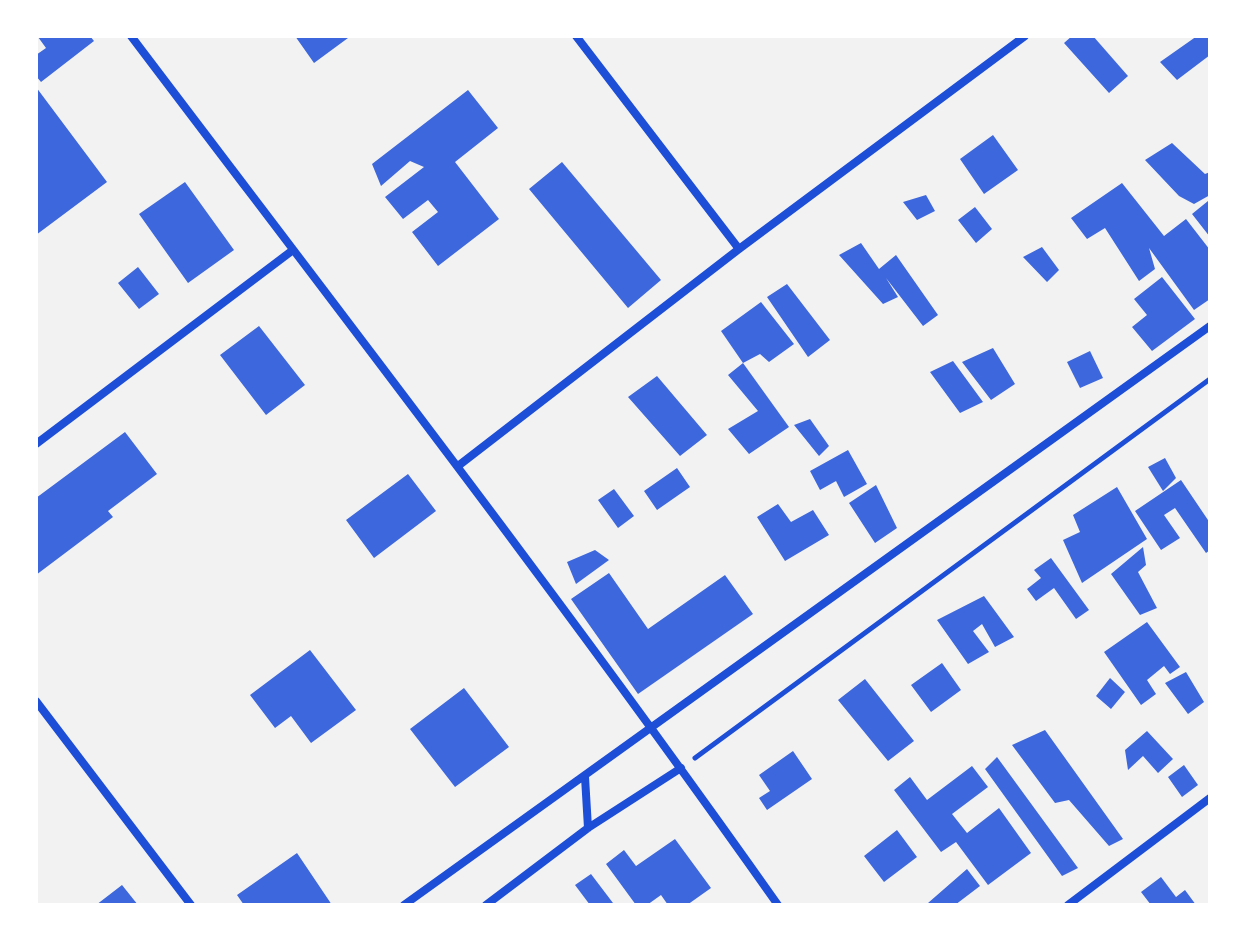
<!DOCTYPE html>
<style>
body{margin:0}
#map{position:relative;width:1246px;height:941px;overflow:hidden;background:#f2f2f2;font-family:Mulish,sans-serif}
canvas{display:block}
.frame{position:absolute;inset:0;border:38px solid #fff;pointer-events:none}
</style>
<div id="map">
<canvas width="1246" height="941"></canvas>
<div class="frame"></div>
</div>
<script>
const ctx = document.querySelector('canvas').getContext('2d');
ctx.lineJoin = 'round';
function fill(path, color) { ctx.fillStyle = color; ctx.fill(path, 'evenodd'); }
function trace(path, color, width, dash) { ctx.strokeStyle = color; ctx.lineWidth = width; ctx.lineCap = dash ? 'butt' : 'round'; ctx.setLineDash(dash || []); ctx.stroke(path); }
const building = new Path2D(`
 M 40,36 L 90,36 L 94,41 L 41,82 L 36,76 L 36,55 L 46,48 L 38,37 Z
 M 295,36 L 346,36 L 348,38 L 314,63 Z
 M 1072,36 L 1093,36 L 1128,76 L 1109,93 L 1064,43 Z
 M 1197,36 L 1210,36 L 1210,55 L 1177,80 L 1160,62 Z
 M 36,87 L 107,182 L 36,235 Z
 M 468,90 L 498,128 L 455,162 L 499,219 L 438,266 L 412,232 L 438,212 L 428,200 L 403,219 L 385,197 L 424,167 L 410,161 L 381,186 L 372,164 Z
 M 993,135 L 1018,170 L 984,194 L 960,159 Z
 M 1172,143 L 1205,174 L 1210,172 L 1210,195 L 1194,204 L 1179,196 L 1145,160 Z
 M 562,162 L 661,280 L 628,308 L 529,189 Z
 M 185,182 L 234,250 L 188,283 L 139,214 Z
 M 1122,183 L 1164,236 L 1186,219 L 1210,250 L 1210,299 L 1194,310 L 1149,248 L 1155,269 L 1139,281 L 1105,228 L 1087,239 L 1071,218 Z
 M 926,195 L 935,211 L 917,220 L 903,202 Z
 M 1208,201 L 1210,203 L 1210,237 L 1192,214 Z
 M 975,207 L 992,229 L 976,243 L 958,220 Z
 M 861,243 L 879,269 L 896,255 L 938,315 L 923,326 L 886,278 L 898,297 L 883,304 L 839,255 Z
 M 1042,247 L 1059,270 L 1047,282 L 1023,257 Z
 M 138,267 L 159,294 L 139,309 L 118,283 Z
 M 1162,277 L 1195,319 L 1152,351 L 1132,327 L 1147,315 L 1134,299 Z
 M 787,284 L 830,340 L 808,357 L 767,297 Z
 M 761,302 L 794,344 L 769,362 L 760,354 L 743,363 L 721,331 Z
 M 259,326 L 305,385 L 266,415 L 220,355 Z
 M 993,348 L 1015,384 L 991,400 L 962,362 Z
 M 1090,351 L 1103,378 L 1080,388 L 1067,362 Z
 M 953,361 L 983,402 L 960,413 L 930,372 Z
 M 743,363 L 789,427 L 749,454 L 728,429 L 758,411 L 728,375 Z
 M 657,376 L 707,435 L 680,456 L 628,397 Z
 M 810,419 L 829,446 L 819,456 L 794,425 Z
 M 125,432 L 157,474 L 108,511 L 113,517 L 36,575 L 36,498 Z
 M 848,450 L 867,484 L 844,497 L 836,481 L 820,490 L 810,471 Z
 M 1165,458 L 1176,478 L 1163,491 L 1148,467 Z
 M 677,468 L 690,487 L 657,510 L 644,491 Z
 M 408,474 L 436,511 L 374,558 L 346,520 Z
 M 1181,480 L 1210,523 L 1210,550 L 1206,553 L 1175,508 L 1164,515 L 1180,538 L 1161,550 L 1135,511 Z
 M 876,485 L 897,528 L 875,543 L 849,503 Z
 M 1117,487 L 1147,539 L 1082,583 L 1063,540 L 1080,532 L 1073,515 Z
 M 614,489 L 634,516 L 618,528 L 598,500 Z
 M 778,504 L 791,522 L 813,510 L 829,535 L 785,561 L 757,517 Z
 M 1143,547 L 1146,565 L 1138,572 L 1157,608 L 1140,615 L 1111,574 Z
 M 595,550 L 609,560 L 576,584 L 567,562 Z
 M 1051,558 L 1089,610 L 1076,619 L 1054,588 L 1036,601 L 1027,589 L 1041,578 L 1034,570 Z
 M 609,573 L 648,629 L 725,575 L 753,614 L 638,694 L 571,599 Z
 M 984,596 L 1014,637 L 995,647 L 982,624 L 973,631 L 989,652 L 968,664 L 937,620 Z
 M 1147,622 L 1180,667 L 1170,674 L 1164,666 L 1147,680 L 1156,694 L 1141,705 L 1104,652 Z
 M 310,650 L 356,710 L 311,743 L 291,716 L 275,728 L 250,695 Z
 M 942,663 L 961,690 L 931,712 L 911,685 Z
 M 1186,672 L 1204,702 L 1188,714 L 1165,683 Z
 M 1110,678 L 1125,692 L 1111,709 L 1096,696 Z
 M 865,679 L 914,741 L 888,761 L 838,700 Z
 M 464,688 L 509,747 L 455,787 L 410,729 Z
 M 1045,730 L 1123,839 L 1109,846 L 1069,800 L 1055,803 L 1012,745 Z
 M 1147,731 L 1173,759 L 1158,773 L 1143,756 L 1128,770 L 1125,750 Z
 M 793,751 L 812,779 L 767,810 L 759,798 L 770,791 L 759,775 Z
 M 997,757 L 1078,868 L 1062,876 L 985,769 Z
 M 1184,765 L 1198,785 L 1182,797 L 1168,777 Z
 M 972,766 L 988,787 L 952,814 L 967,833 L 999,808 L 1031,853 L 988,885 L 956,842 L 941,852 L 894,790 L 910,777 L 927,800 Z
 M 897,830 L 917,857 L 884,882 L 864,856 Z
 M 675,839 L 711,888 L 687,905 L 668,905 L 661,895 L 647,905 L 636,905 L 606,864 L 624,850 L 636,866 Z
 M 297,853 L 332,905 L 244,905 L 237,895 Z
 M 967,869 L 980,886 L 955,905 L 928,903 Z
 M 591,874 L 613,903 L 610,905 L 590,905 L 575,885 Z
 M 1161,877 L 1176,897 L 1185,890 L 1196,905 L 1151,905 L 1141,892 Z
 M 122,885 L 138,905 L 96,905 Z`);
const path = new Path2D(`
 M 695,758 L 1210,379`);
const minor = new Path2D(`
 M 131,36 C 349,324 570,610 778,905
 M 576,36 L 739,249
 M 36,444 L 293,250
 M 458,466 L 739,249 L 1025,36
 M 36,701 L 191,905
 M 585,777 L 588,828
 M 404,905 L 1210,326
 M 486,905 L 588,828 L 681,768
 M 1068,905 L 1210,798`);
fill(building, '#3d67dc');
trace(path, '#1d4ed8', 5);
trace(minor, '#1d4ed8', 8);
</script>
